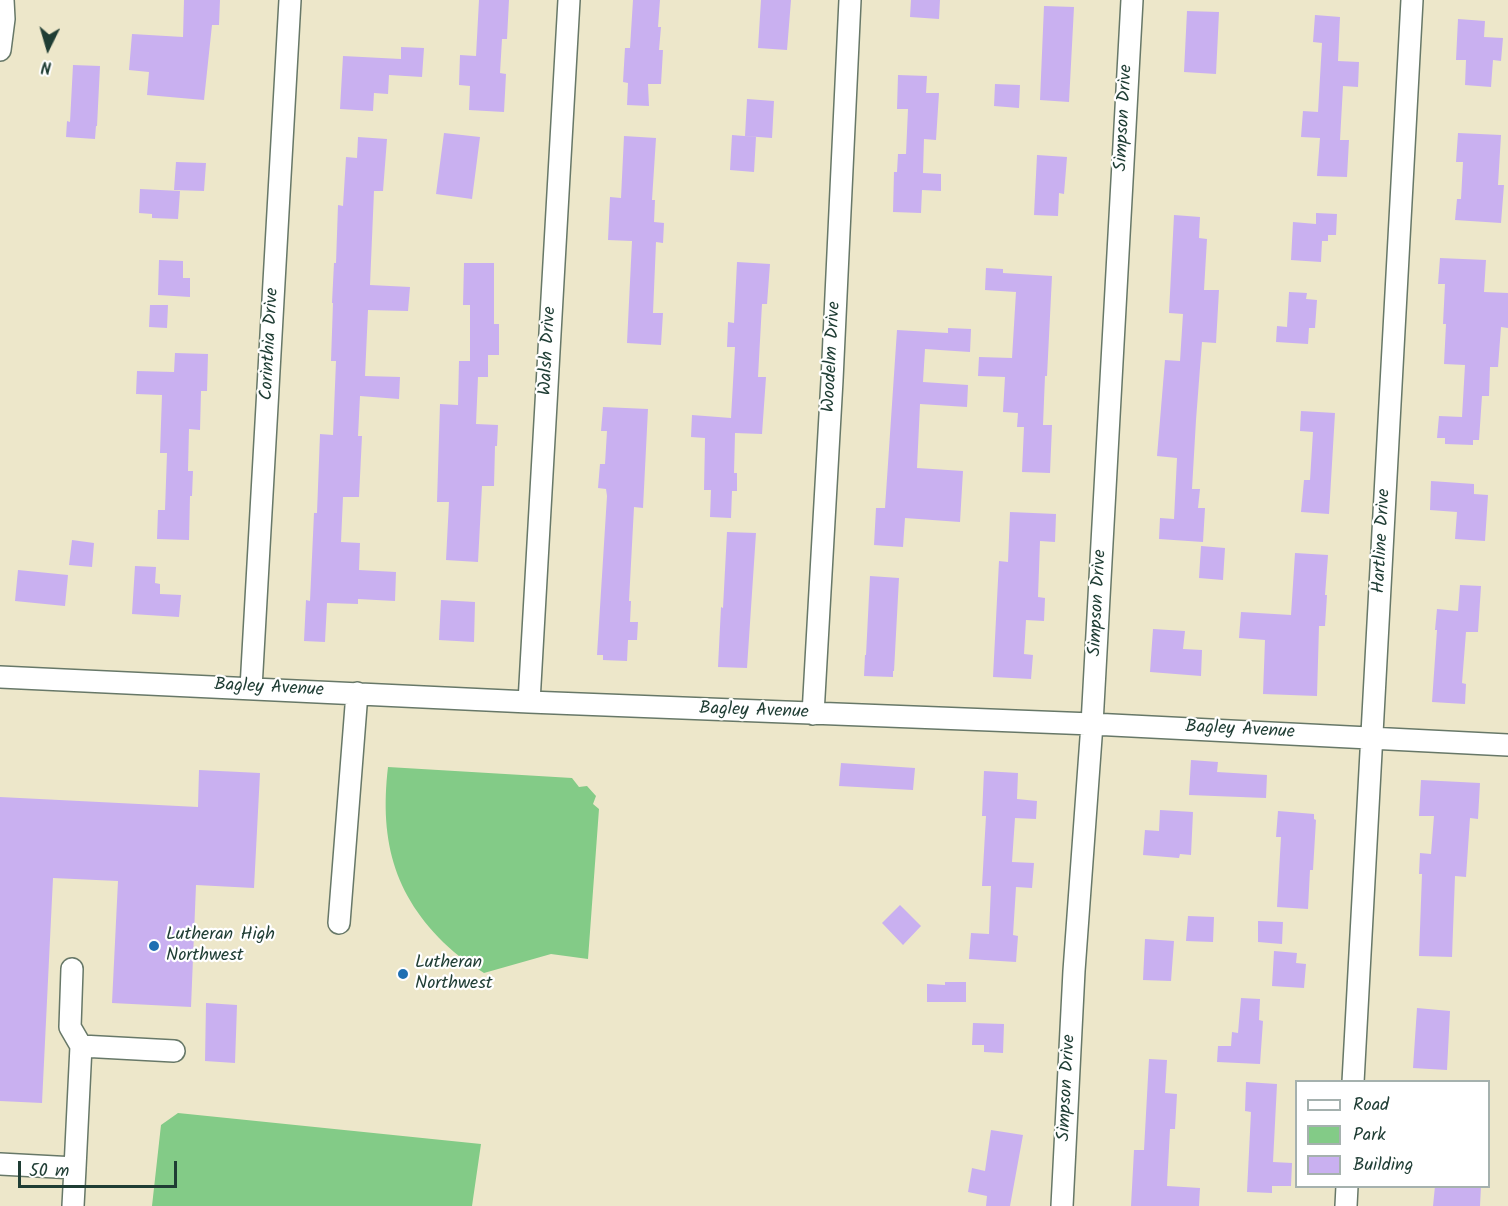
<!DOCTYPE html>
<style>
body{margin:0}
#map{position:relative;width:1508px;height:1206px;overflow:hidden;background:#ede7ca;font-family:Kalam,sans-serif}
canvas{display:block}
.legend{position:absolute;left:1295px;top:1080px;width:195px;height:108px;box-sizing:border-box;background:#fff;border:2px solid #a5b1ae;margin:0;padding:8px 10px;list-style:none;font-size:18px;color:#1f3d34}
.legend li{display:flex;align-items:center;gap:12px;height:30px}
.legend b{width:30px;border:2px solid #a5b1ae}
.north{position:absolute;left:18px;top:18px;width:60px;height:60px;-webkit-text-stroke:4px #fff;paint-order:stroke;rotate:185deg;font-size:16px;font-weight:700;line-height:24px;text-align:center;color:#1f3d34}
.north::after{content:'';display:block;margin:auto;width:21px;height:27px;background:#1f3d34;clip-path:polygon(50% 0,100% 100%,50% 72%,0 100%)}
.scale{position:absolute;left:18px;top:1161px;width:159px;height:27px;box-sizing:border-box;border:3px solid #1f3d34;border-top:0;padding-left:8px;font-size:18px;line-height:21px;white-space:nowrap;color:#1f3d34;-webkit-text-stroke:4px #fff;paint-order:stroke}
</style>
<div id="map">
<canvas width="1508" height="1206"></canvas>
<ul class="legend">
<li><b style="height:8px;background:#fff"></b>Road</li>
<li><b style="height:16px;background:#83cb87"></b>Park</li>
<li><b style="height:16px;background:#c9b0f0"></b>Building</li>
</ul>
<div class="north">N</div>
<div class="scale">50 m</div>
</div>
<script>
const ctx = document.querySelector('canvas').getContext('2d');
ctx.lineJoin = 'round';
function fill(path, color) { ctx.fillStyle = color; ctx.fill(path, 'evenodd'); }
function trace(path, color, width, dash) { ctx.strokeStyle = color; ctx.lineWidth = width; ctx.lineCap = dash ? 'butt' : 'round'; ctx.setLineDash(dash || []); ctx.stroke(path); }
function drawText(font, color, halo, rows, align = 'center') {
  ctx.font = font + ' Kalam,sans-serif'; ctx.lineWidth = 4.5; ctx.setLineDash([]); ctx.textBaseline = 'middle'; ctx.strokeStyle = halo; ctx.fillStyle = color; for (const [text, x, y, turn = 0] of rows) {
    ctx.save(); ctx.translate(x, y); ctx.rotate((+turn || 0) * Math.PI / 180); ctx.textAlign = isNaN(turn) ? turn : align; if (halo) ctx.strokeText(text, 0, 0); ctx.fillText(text, 0, 0); ctx.restore();
  }
}
const green = new Path2D(`
 M 388,767 L 572,778 L 579,787 L 587,786 L 596,796 L 593,804 L 599,809 L 588,959 L 551,954 L 484,973 C 474,966 463,960 454,952 C 395,900 379,843 388,767 Z
 M 178,1113 L 481,1144 L 472,1206 L 152,1206 L 161,1125 Z`);
const building = new Path2D(`
 M 184,0 L 220,0 L 219,25 L 212,25 L 204,100 L 147,95 L 149,72 L 129,70 L 132,34 L 183,37 Z
 M 479,0 L 509,0 L 507,39 L 502,39 L 500,73 L 506,74 L 504,112 L 469,110 L 470,86 L 459,85 L 460,55 L 476,56 Z
 M 633,0 L 660,0 L 658,27 L 661,27 L 659,50 L 663,50 L 661,84 L 648,84 L 649,106 L 627,105 L 628,83 L 623,82 L 625,48 L 630,48 Z
 M 761,0 L 791,0 L 787,50 L 758,48 Z
 M 911,0 L 940,0 L 939,19 L 910,17 Z
 M 1044,6 L 1074,7 L 1069,102 L 1040,100 Z
 M 1187,11 L 1219,12 L 1216,74 L 1184,72 Z
 M 1315,15 L 1340,17 L 1338,61 L 1359,62 L 1358,87 L 1343,86 L 1340,140 L 1349,140 L 1347,177 L 1317,176 L 1320,138 L 1301,137 L 1303,111 L 1318,112 L 1322,43 L 1313,42 Z
 M 1458,19 L 1485,21 L 1484,37 L 1503,38 L 1501,61 L 1493,60 L 1491,87 L 1465,85 L 1466,60 L 1456,60 Z
 M 401,47 L 424,48 L 422,77 L 389,75 L 388,94 L 374,93 L 373,111 L 340,109 L 343,56 L 401,59 Z
 M 73,65 L 100,66 L 97,126 L 96,126 L 95,139 L 66,137 L 67,121 L 70,122 Z
 M 898,75 L 927,76 L 926,93 L 939,93 L 936,140 L 924,139 L 923,173 L 941,174 L 941,191 L 922,190 L 921,213 L 893,212 L 894,172 L 897,172 L 898,154 L 906,154 L 908,109 L 897,109 Z
 M 995,84 L 1020,85 L 1019,108 L 994,106 Z
 M 747,99 L 774,101 L 772,138 L 745,136 Z
 M 444,133 L 480,137 L 472,199 L 436,194 Z
 M 1458,133 L 1501,135 L 1498,185 L 1504,185 L 1501,223 L 1455,220 L 1457,199 L 1461,199 L 1463,162 L 1456,162 Z
 M 732,135 L 756,137 L 754,172 L 730,170 Z
 M 624,136 L 656,138 L 652,200 L 655,200 L 654,222 L 664,223 L 663,243 L 656,242 L 653,313 L 663,313 L 661,345 L 627,343 L 632,241 L 608,240 L 610,197 L 621,198 Z
 M 358,137 L 387,139 L 383,191 L 374,191 L 370,285 L 410,287 L 408,311 L 368,310 L 365,376 L 400,377 L 399,399 L 360,396 L 358,436 L 362,436 L 359,497 L 343,497 L 341,542 L 360,543 L 359,570 L 396,572 L 395,601 L 358,599 L 358,604 L 327,603 L 325,642 L 304,641 L 306,600 L 310,601 L 314,513 L 317,513 L 320,434 L 333,435 L 336,361 L 331,361 L 333,303 L 332,303 L 334,263 L 336,263 L 338,205 L 343,206 L 346,157 L 357,158 Z
 M 1037,155 L 1067,157 L 1064,194 L 1059,193 L 1058,216 L 1034,215 Z
 M 176,162 L 206,163 L 204,191 L 174,190 Z
 M 140,189 L 180,191 L 178,219 L 152,218 L 152,214 L 139,213 Z
 M 1316,213 L 1337,214 L 1336,235 L 1328,235 L 1328,241 L 1322,241 L 1321,262 L 1291,260 L 1293,222 L 1316,224 Z
 M 1174,215 L 1200,217 L 1199,238 L 1207,239 L 1204,290 L 1219,290 L 1216,343 L 1202,342 L 1196,420 L 1192,489 L 1200,489 L 1198,508 L 1205,508 L 1203,542 L 1159,539 L 1160,518 L 1174,519 L 1177,458 L 1157,456 L 1165,360 L 1180,361 L 1183,314 L 1169,313 Z
 M 1440,258 L 1486,260 L 1484,292 L 1508,293 L 1508,328 L 1501,327 L 1498,367 L 1490,367 L 1489,396 L 1482,396 L 1479,440 L 1473,440 L 1473,445 L 1445,444 L 1445,438 L 1437,438 L 1439,416 L 1462,417 L 1465,365 L 1444,364 L 1446,324 L 1443,324 L 1445,284 L 1438,284 Z
 M 159,260 L 183,261 L 183,278 L 190,278 L 190,297 L 158,295 Z
 M 737,262 L 770,264 L 767,304 L 762,304 L 758,377 L 766,377 L 762,434 L 735,433 L 734,473 L 737,473 L 737,491 L 732,491 L 731,518 L 710,517 L 711,490 L 704,490 L 705,438 L 691,437 L 692,415 L 731,418 L 735,347 L 727,347 L 728,322 L 734,323 Z
 M 464,263 L 494,263 L 494,324 L 499,324 L 499,355 L 488,355 L 488,377 L 478,377 L 476,424 L 498,425 L 497,446 L 495,446 L 494,486 L 482,486 L 478,562 L 446,560 L 449,502 L 437,502 L 440,404 L 458,405 L 459,361 L 470,361 L 470,305 L 463,305 Z
 M 986,268 L 1003,269 L 1003,273 L 1052,276 L 1047,376 L 1045,376 L 1043,425 L 1052,425 L 1050,473 L 1022,472 L 1024,427 L 1017,427 L 1018,413 L 1003,412 L 1005,377 L 978,376 L 979,357 L 1012,358 L 1016,292 L 985,290 Z
 M 1289,292 L 1307,293 L 1306,299 L 1317,300 L 1315,328 L 1309,328 L 1308,344 L 1276,342 L 1277,326 L 1287,327 Z
 M 150,305 L 168,305 L 167,328 L 149,327 Z
 M 948,328 L 971,329 L 970,352 L 925,349 L 923,382 L 968,385 L 967,407 L 920,404 L 917,468 L 963,471 L 960,522 L 905,518 L 903,547 L 874,545 L 876,508 L 885,508 L 897,330 L 948,333 Z
 M 175,353 L 208,354 L 207,391 L 201,391 L 200,430 L 189,429 L 188,471 L 193,471 L 192,496 L 190,496 L 189,540 L 157,539 L 158,510 L 165,510 L 167,453 L 160,453 L 162,395 L 136,394 L 137,371 L 174,372 Z
 M 603,407 L 648,409 L 643,508 L 634,507 L 629,601 L 631,601 L 630,622 L 638,622 L 637,640 L 628,640 L 627,661 L 603,660 L 603,655 L 597,655 L 607,496 L 606,489 L 598,488 L 600,464 L 605,464 L 607,431 L 601,431 Z
 M 1301,411 L 1335,413 L 1329,514 L 1301,512 L 1304,480 L 1310,480 L 1313,432 L 1300,431 Z
 M 1431,481 L 1474,484 L 1474,494 L 1488,495 L 1485,541 L 1455,539 L 1457,512 L 1430,510 Z
 M 1010,512 L 1056,514 L 1055,542 L 1040,541 L 1038,597 L 1045,598 L 1044,621 L 1026,620 L 1024,654 L 1033,655 L 1031,679 L 993,677 L 999,561 L 1008,562 Z
 M 727,532 L 756,533 L 747,668 L 718,667 L 721,607 L 723,608 Z
 M 72,540 L 94,543 L 92,567 L 69,565 Z
 M 1201,546 L 1225,548 L 1223,580 L 1199,578 Z
 M 1295,553 L 1328,555 L 1325,595 L 1327,595 L 1325,626 L 1319,626 L 1317,696 L 1263,694 L 1265,640 L 1239,638 L 1241,612 L 1291,615 Z
 M 135,566 L 156,567 L 155,583 L 160,584 L 160,594 L 181,595 L 179,617 L 132,614 Z
 M 18,570 L 68,575 L 65,606 L 15,601 Z
 M 870,576 L 899,578 L 894,671 L 893,671 L 893,677 L 864,676 L 865,655 L 866,655 Z
 M 1460,585 L 1481,586 L 1478,632 L 1466,632 L 1462,683 L 1466,684 L 1465,704 L 1432,702 L 1437,630 L 1435,630 L 1437,609 L 1458,611 Z
 M 441,600 L 475,602 L 474,642 L 439,640 Z
 M 1153,629 L 1185,631 L 1183,649 L 1202,650 L 1201,676 L 1150,672 Z
 M 1191,760 L 1218,762 L 1217,772 L 1267,775 L 1266,798 L 1189,795 Z
 M 841,763 L 915,768 L 913,790 L 839,786 Z
 M 199,770 L 260,773 L 254,888 L 196,885 L 191,1007 L 112,1003 L 118,881 L 53,878 L 42,1103 L 0,1101 L 0,797 L 198,807 Z
 M 984,771 L 1018,773 L 1017,799 L 1037,801 L 1036,819 L 1015,818 L 1012,862 L 1034,863 L 1032,888 L 1016,887 L 1013,935 L 1018,936 L 1016,962 L 969,959 L 971,933 L 989,934 L 991,886 L 982,886 L 986,816 L 982,816 Z
 M 1421,780 L 1480,783 L 1478,819 L 1470,818 L 1466,877 L 1455,876 L 1452,957 L 1419,956 L 1422,874 L 1419,874 L 1420,853 L 1431,854 L 1434,816 L 1419,816 Z
 M 1160,810 L 1193,812 L 1191,855 L 1180,854 L 1179,858 L 1143,855 L 1145,830 L 1159,831 Z
 M 1278,811 L 1314,814 L 1314,819 L 1316,820 L 1313,870 L 1310,870 L 1308,909 L 1277,907 L 1281,837 L 1276,837 Z
 M 900,905 L 921,926 L 903,945 L 882,923 Z
 M 1188,916 L 1214,917 L 1213,942 L 1186,941 Z
 M 1258,921 L 1283,922 L 1282,944 L 1258,942 Z
 M 1145,939 L 1174,941 L 1171,981 L 1143,980 Z
 M 1274,951 L 1297,953 L 1296,963 L 1306,964 L 1304,988 L 1272,986 Z
 M 945,982 L 966,982 L 966,1002 L 927,1002 L 927,984 L 945,985 Z
 M 1241,998 L 1260,999 L 1259,1020 L 1263,1021 L 1260,1064 L 1217,1062 L 1218,1046 L 1231,1046 L 1232,1032 L 1238,1033 Z
 M 206,1003 L 237,1005 L 235,1063 L 205,1061 Z
 M 1417,1008 L 1450,1011 L 1447,1070 L 1413,1068 Z
 M 973,1023 L 1004,1024 L 1003,1053 L 984,1052 L 984,1045 L 972,1045 Z
 M 1149,1059 L 1167,1060 L 1165,1093 L 1177,1094 L 1175,1129 L 1170,1129 L 1167,1186 L 1200,1188 L 1199,1206 L 1131,1206 L 1134,1150 L 1144,1150 Z
 M 1246,1082 L 1277,1084 L 1273,1162 L 1292,1163 L 1291,1186 L 1272,1186 L 1272,1193 L 1247,1192 L 1251,1112 L 1245,1111 Z
 M 991,1130 L 1023,1135 L 1010,1206 L 986,1206 L 987,1196 L 968,1192 L 972,1168 L 985,1171 Z
 M 1435,1186 L 1481,1186 L 1480,1206 L 1433,1206 Z`);
const minor = new Path2D(`
 M 0,50 L 4,19 L 3,0
 M 0,677 L 529,702 L 1092,724 L 1508,745
 M 251,688 L 290,0
 M 529,702 L 569,0
 M 813,714 L 832,380 L 850,0
 M 339,923 L 357,693
 M 72,969 L 70,1027 L 81,1046
 M 1353,1082 L 1412,0
 M 0,1164 L 75,1168 L 73,1206
 M 75,1168 L 81,1046 L 174,1051
 M 1062,1206 L 1074,971 L 1092,724 L 1132,0
 M 1346,1206 L 1347,1186`);
const markers = [
 [154,946,6,"#1f6fb2"],
 [403,974,6,"#1f6fb2"]
];
const streetNames = [
 ["Simpson Drive",1125,118,-87],
 ["Corinthia Drive",271,344,-87],
 ["Walsh Drive",549,351,-87],
 ["Woodelm Drive",833,357,-87],
 ["Hartline Drive",1383,541,-87],
 ["Simpson Drive",1099,603,-87],
 ["Bagley Avenue",269,689,3],
 ["Bagley Avenue",754,712,2],
 ["Bagley Avenue",1240,731,3],
 ["Simpson Drive",1068,1088,-87]
];
const poiNames = [
 ["Lutheran High",166,936],
 ["Northwest",166,957],
 ["Lutheran",415,964],
 ["Northwest",415,985]
];
fill(green, '#83cb87');
fill(building, '#c9b0f0');
trace(minor, '#677868', 24);
trace(minor, '#fff', 21);
for (const [x, y, r, color] of markers) { const dot = new Path2D(); dot.arc(x, y, r, 0, 2 * Math.PI); ctx.fillStyle = color; ctx.fill(dot); trace(dot, '#fff', 2); }
drawText('18px', '#1f3d34', '#fff', streetNames);
drawText('18px', '#1f3d34', '#fff', poiNames, 'left');
</script>
